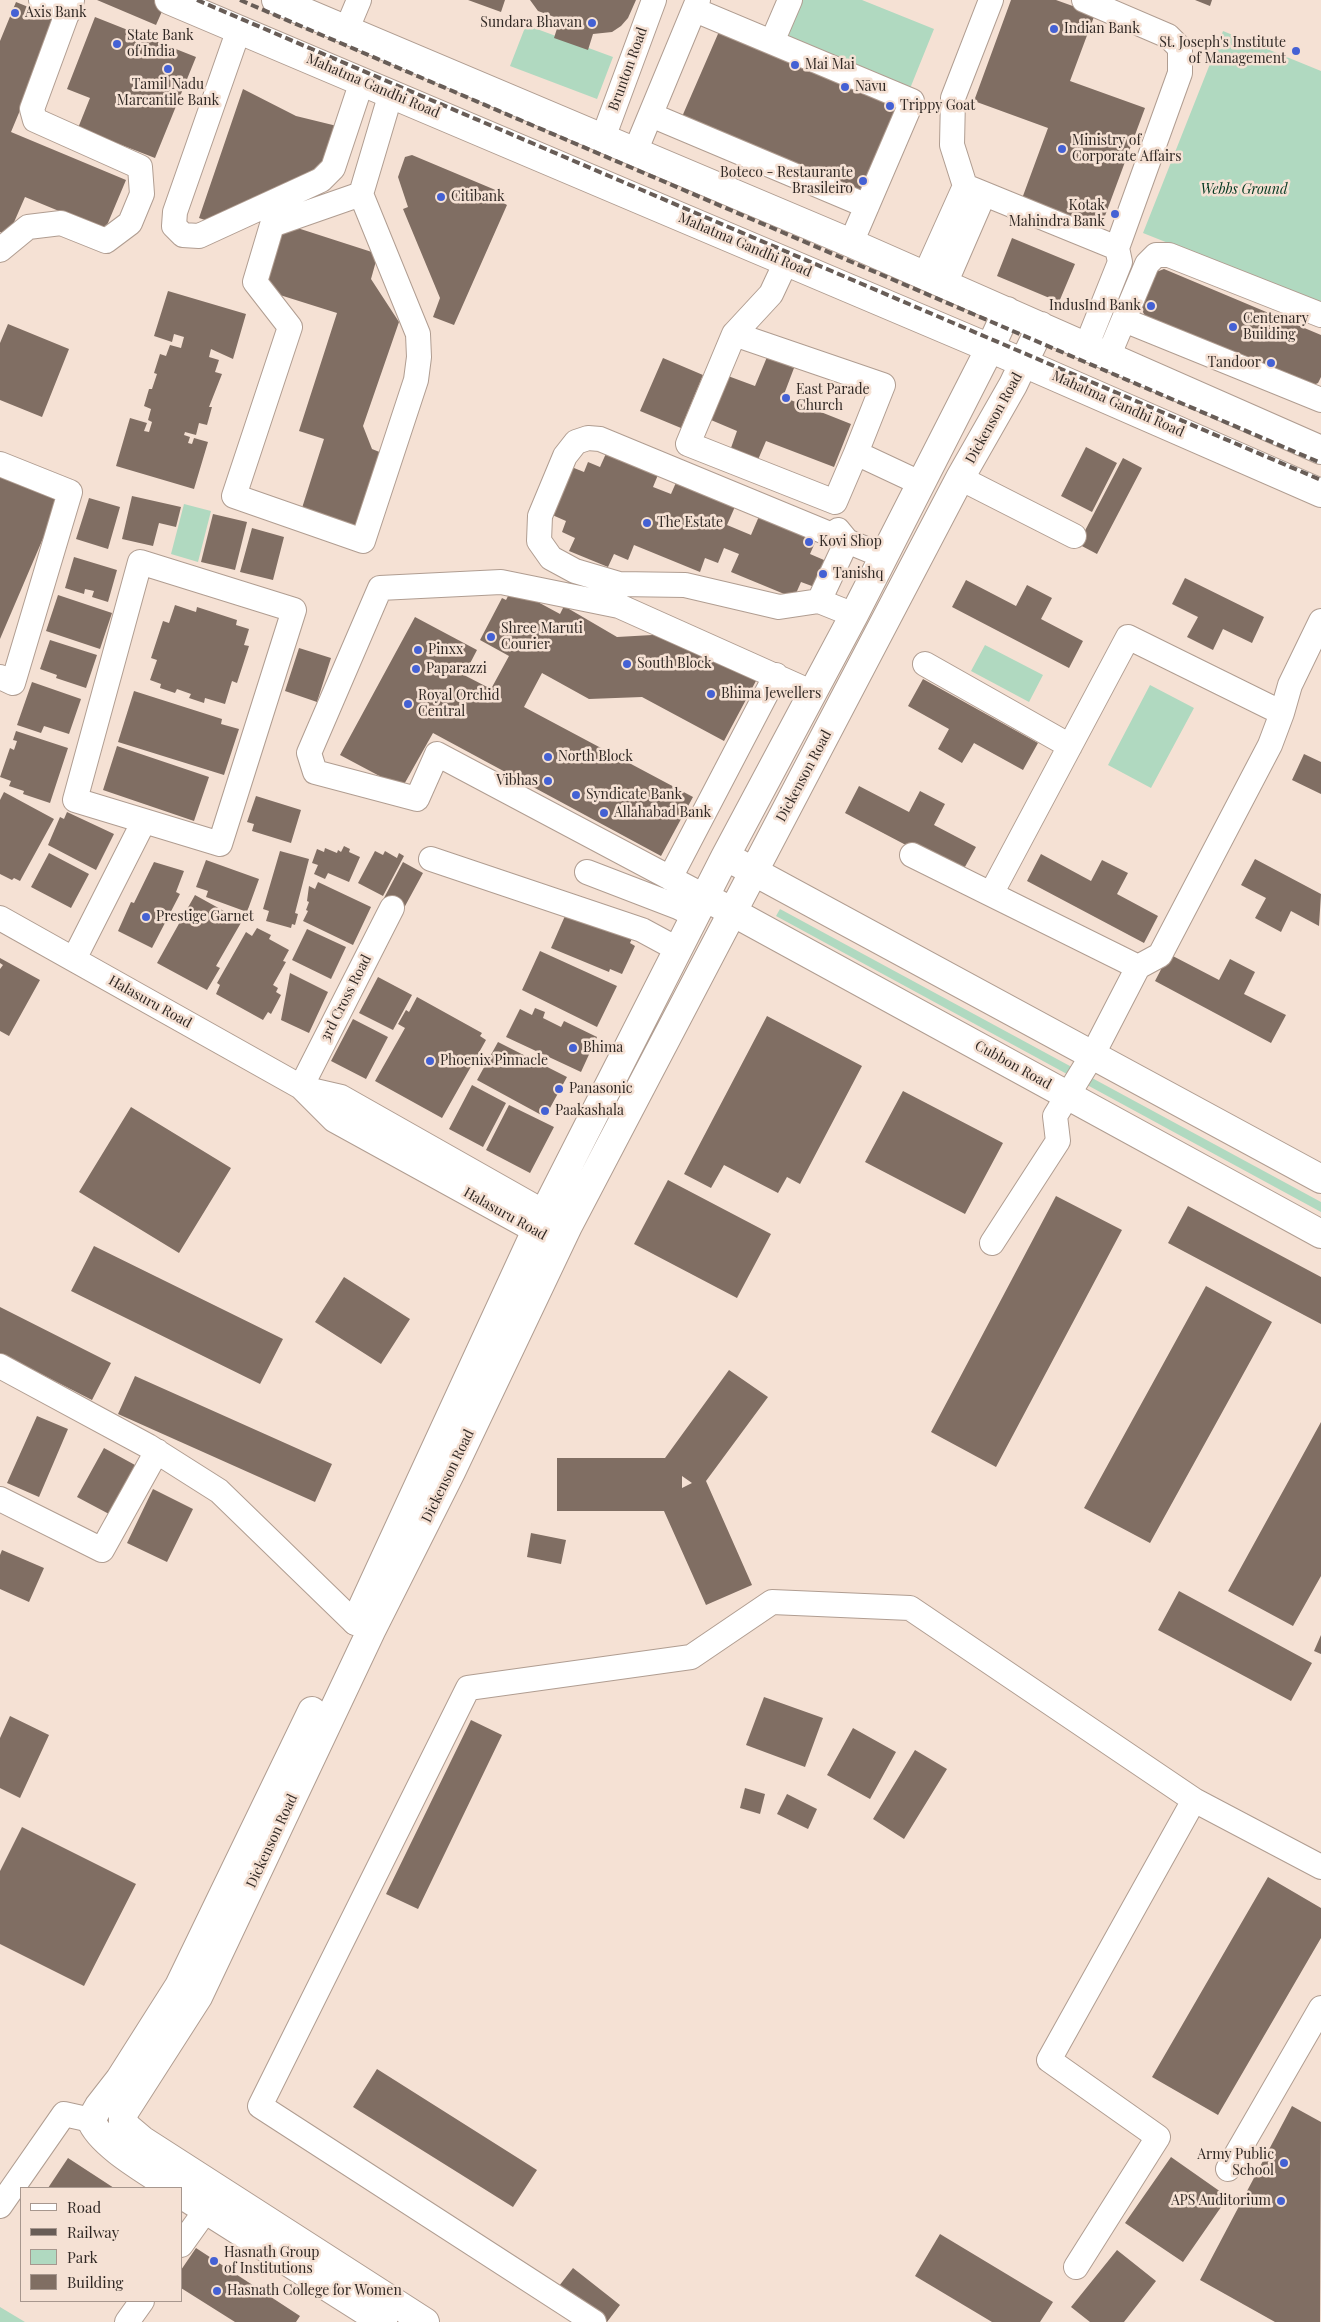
<!DOCTYPE html>
<meta charset="utf-8">
<style>
body{margin:0}
#map{position:relative;width:1321px;height:2322px;overflow:hidden;background:#f5e1d4;font-family:"Playfair Display",serif}
canvas{display:block}
.legend{position:absolute;left:20px;top:2187px;width:162px;height:115px;box-sizing:border-box;background:#f5e1d4;border:1px solid #a7978e;margin:0;padding:6px 9px;list-style:none;font-size:15px;color:#312925}
.legend li{display:flex;align-items:center;gap:10px;height:25px}
.legend b{width:25px;border:1px solid #a7978e}
</style>
<div id="map">
<canvas width="1321" height="2322"></canvas>
<ul class="legend">
<li><b style="height:6px;background:#fff"></b>Road</li>
<li><b style="height:6px;background:#685d57"></b>Railway</li>
<li><b style="height:14px;background:#b0d9c0"></b>Park</li>
<li><b style="height:14px;background:#806e63"></b>Building</li>
</ul>
</div>
<script>
const ctx = document.querySelector('canvas').getContext('2d');
ctx.lineJoin = 'round';
function fill(path, color) { ctx.fillStyle = color; ctx.fill(path, 'evenodd'); }
function trace(path, color, width, dash) { ctx.strokeStyle = color; ctx.lineWidth = width; ctx.lineCap = dash ? 'butt' : 'round'; ctx.setLineDash(dash || []); ctx.stroke(path); }
function drawText(font, color, halo, rows, align = 'center') {
  ctx.font = font + ' "Playfair Display",serif'; ctx.lineWidth = 5; ctx.setLineDash([]); ctx.textBaseline = 'middle'; ctx.strokeStyle = halo; ctx.fillStyle = color; for (const [text, x, y, turn = 0] of rows) {
    ctx.save(); ctx.translate(x, y); ctx.rotate((+turn || 0) * Math.PI / 180); ctx.textAlign = isNaN(turn) ? turn : align; if (halo) ctx.strokeText(text, 0, 0); ctx.fillText(text, 0, 0); ctx.restore();
  }
}
const green = new Path2D(`
 M 794,0 L 862,0 L 934,29 L 909,91 L 778,38 Z
 M 526,25 L 613,57 L 597,99 L 510,66 Z
 M 1223,31 L 1321,71 L 1321,304 L 1143,233 Z
 M 184,504 L 211,511 L 198,562 L 171,554 Z
 M 985,645 L 1043,675 L 1029,702 L 971,671 Z
 M 1150,685 L 1194,708 L 1151,788 L 1108,765 Z
 M 780,909 L 1321,1202 L 1321,1212 L 776,916 Z
 M 0,2307 L 25,2322 L 0,2322 Z`);
const building = new Path2D(`
 M 97,0 L 167,0 L 156,25 Z
 M 468,0 L 505,0 L 501,12 Z
 M 530,0 L 636,0 L 628,18 L 621,26 L 612,32 L 593,34 L 588,50 L 554,38 L 560,19 L 538,11 Z
 M 1011,0 L 1056,0 L 1095,14 L 1070,81 L 1145,108 L 1099,232 L 1020,204 L 1048,128 L 974,101 Z
 M 1195,0 L 1212,0 L 1210,6 Z
 M 16,2 L 58,19 L 11,132 L 126,180 L 105,230 L 25,197 L 8,236 L 0,232 L 0,41 Z
 M 95,17 L 196,57 L 155,158 L 78,128 L 90,98 L 67,89 Z
 M 721,27 L 904,105 L 865,197 L 681,119 Z
 M 243,89 L 296,116 L 341,127 L 328,162 L 211,222 L 199,218 Z
 M 412,155 L 505,194 L 502,202 L 507,205 L 454,325 L 433,317 L 440,298 L 403,209 L 408,207 L 398,177 L 405,157 Z
 M 285,224 L 378,254 L 371,279 L 399,322 L 363,426 L 372,449 L 382,453 L 358,526 L 352,524 L 351,528 L 302,508 L 324,439 L 299,431 L 337,313 L 264,290 Z
 M 1012,238 L 1075,264 L 1059,302 L 997,276 Z
 M 1164,269 L 1321,335 L 1321,377 L 1318,383 L 1307,388 L 1146,318 L 1141,308 L 1156,272 Z
 M 168,291 L 246,314 L 233,359 L 211,349 L 209,357 L 219,360 L 215,372 L 222,374 L 209,407 L 212,407 L 207,425 L 199,423 L 196,435 L 185,432 L 184,435 L 190,437 L 188,443 L 192,444 L 194,438 L 208,442 L 194,489 L 116,466 L 130,418 L 147,423 L 144,431 L 149,432 L 152,422 L 148,420 L 151,409 L 144,406 L 149,389 L 152,389 L 157,374 L 154,373 L 160,354 L 166,356 L 170,345 L 181,348 L 184,337 L 174,334 L 172,342 L 154,336 Z
 M 8,324 L 69,349 L 42,417 L 0,400 L 0,343 Z
 M 767,357 L 794,368 L 783,397 L 851,424 L 834,467 L 766,441 L 754,469 L 727,459 L 737,431 L 711,420 L 728,376 L 755,386 Z
 M 663,358 L 703,375 L 681,428 L 640,411 Z
 M 1086,447 L 1117,463 L 1092,512 L 1061,496 Z
 M 608,449 L 660,470 L 653,487 L 671,494 L 678,478 L 737,502 L 727,525 L 751,535 L 760,514 L 817,538 L 810,554 L 831,563 L 820,589 L 801,582 L 794,598 L 731,572 L 739,554 L 724,548 L 718,563 L 705,558 L 700,572 L 634,545 L 628,560 L 614,554 L 608,567 L 569,551 L 575,538 L 562,532 L 566,521 L 550,514 L 569,466 L 584,472 L 588,462 L 600,467 Z
 M 1123,458 L 1142,468 L 1097,554 L 1078,544 Z
 M 0,475 L 59,501 L 0,639 Z
 M 132,496 L 181,507 L 176,527 L 159,523 L 153,546 L 122,539 Z
 M 89,498 L 120,507 L 108,549 L 76,539 Z
 M 213,514 L 247,522 L 235,570 L 201,562 Z
 M 252,528 L 284,537 L 273,580 L 240,572 Z
 M 74,557 L 117,570 L 108,602 L 92,597 L 94,591 L 85,589 L 84,594 L 65,588 Z
 M 1185,578 L 1264,617 L 1252,643 L 1223,629 L 1213,650 L 1187,637 L 1198,617 L 1172,604 Z
 M 966,580 L 1016,606 L 1027,585 L 1052,598 L 1041,619 L 1083,641 L 1069,668 L 952,607 Z
 M 512,588 L 560,614 L 564,606 L 617,637 L 670,634 L 757,679 L 724,741 L 642,697 L 589,699 L 542,673 L 524,707 L 693,797 L 661,856 L 433,733 L 402,788 L 340,755 L 415,617 L 477,650 L 464,675 L 491,689 L 509,656 L 480,640 L 502,598 L 506,600 Z
 M 58,595 L 112,613 L 100,649 L 46,631 Z
 M 175,605 L 196,612 L 197,607 L 237,620 L 236,625 L 249,629 L 244,645 L 249,646 L 237,683 L 232,681 L 225,704 L 205,698 L 204,703 L 189,698 L 191,694 L 177,689 L 175,693 L 160,688 L 161,684 L 150,680 L 157,660 L 151,658 L 163,621 L 169,623 Z
 M 50,640 L 97,655 L 86,688 L 56,678 L 57,675 L 40,669 Z
 M 299,648 L 331,658 L 317,702 L 285,691 Z
 M 923,679 L 1038,743 L 1023,770 L 974,743 L 962,763 L 938,749 L 949,729 L 908,706 Z
 M 32,682 L 81,699 L 69,734 L 44,726 L 41,733 L 17,725 Z
 M 134,691 L 222,719 L 221,724 L 239,729 L 224,775 L 118,742 Z
 M 16,731 L 68,748 L 50,803 L 23,794 L 24,791 L 9,786 L 11,781 L 0,777 L 10,748 L 14,750 L 17,741 L 13,740 Z
 M 117,746 L 209,777 L 194,821 L 103,790 Z
 M 1304,754 L 1321,762 L 1321,794 L 1292,780 Z
 M 859,786 L 909,812 L 920,791 L 945,804 L 934,825 L 976,847 L 961,874 L 845,813 Z
 M 4,792 L 54,819 L 20,881 L 14,878 L 12,880 L 0,874 L 0,800 Z
 M 256,796 L 301,810 L 291,843 L 252,831 L 254,824 L 247,822 Z
 M 67,812 L 114,834 L 96,870 L 48,845 L 60,817 L 64,819 Z
 M 344,846 L 350,849 L 349,852 L 360,857 L 349,882 L 328,873 L 325,879 L 314,874 L 318,865 L 312,863 L 317,849 L 324,852 L 325,848 L 337,853 L 338,850 L 341,852 Z
 M 280,851 L 309,859 L 295,913 L 298,914 L 295,925 L 292,924 L 291,928 L 266,921 L 269,911 L 263,909 Z
 M 375,851 L 383,855 L 385,851 L 397,858 L 399,853 L 404,856 L 383,896 L 358,883 Z
 M 49,853 L 89,874 L 71,908 L 31,887 Z
 M 1041,854 L 1091,881 L 1102,860 L 1128,873 L 1117,894 L 1158,916 L 1144,943 L 1027,881 Z
 M 1255,859 L 1321,894 L 1319,926 L 1291,911 L 1281,932 L 1255,918 L 1266,898 L 1241,885 Z
 M 206,860 L 259,879 L 247,912 L 206,897 L 208,891 L 196,887 Z
 M 154,862 L 184,871 L 176,892 L 180,894 L 152,948 L 118,931 L 131,902 L 134,903 Z
 M 403,862 L 423,873 L 404,908 L 384,898 Z
 M 318,882 L 371,907 L 353,945 L 303,921 L 308,911 L 306,910 L 309,902 L 307,901 L 309,886 L 315,889 Z
 M 195,895 L 242,921 L 216,966 L 220,968 L 207,990 L 157,963 Z
 M 568,909 L 634,934 L 630,943 L 635,946 L 622,974 L 610,969 L 609,972 L 551,948 Z
 M 257,928 L 271,935 L 269,939 L 289,950 L 283,961 L 286,962 L 273,985 L 278,988 L 276,992 L 281,995 L 271,1014 L 268,1012 L 263,1020 L 216,994 L 220,985 L 217,983 L 246,932 L 252,936 Z
 M 307,929 L 346,947 L 331,979 L 292,960 Z
 M 540,951 L 617,986 L 597,1027 L 522,990 Z
 M 1169,954 L 1219,980 L 1230,959 L 1255,972 L 1244,994 L 1286,1015 L 1271,1043 L 1155,981 Z
 M 0,958 L 40,980 L 9,1036 L 0,1031 L 0,969 L 3,965 L 0,963 Z
 M 290,973 L 328,992 L 309,1033 L 281,1020 Z
 M 378,977 L 412,995 L 393,1030 L 359,1013 Z
 M 417,997 L 482,1033 L 480,1036 L 486,1040 L 442,1118 L 375,1081 L 405,1028 L 398,1024 L 406,1010 L 409,1012 Z
 M 535,1008 L 545,1012 L 543,1018 L 561,1027 L 564,1021 L 597,1037 L 581,1072 L 506,1037 L 520,1009 L 532,1015 Z
 M 767,1016 L 862,1066 L 800,1184 L 787,1177 L 778,1193 L 724,1165 L 711,1188 L 684,1174 Z
 M 353,1019 L 388,1037 L 366,1079 L 331,1061 Z
 M 498,1042 L 567,1077 L 545,1117 L 477,1080 Z
 M 472,1085 L 506,1103 L 483,1147 L 449,1129 Z
 M 903,1091 L 1003,1143 L 965,1214 L 865,1162 Z
 M 509,1105 L 554,1127 L 530,1173 L 486,1150 Z
 M 131,1107 L 231,1168 L 179,1253 L 79,1192 Z
 M 668,1180 L 771,1234 L 737,1298 L 634,1244 Z
 M 1056,1196 L 1122,1230 L 996,1467 L 931,1432 Z
 M 1188,1206 L 1321,1277 L 1321,1324 L 1168,1243 Z
 M 94,1246 L 283,1339 L 260,1384 L 71,1291 Z
 M 344,1277 L 410,1319 L 381,1364 L 315,1322 Z
 M 1206,1286 L 1272,1322 L 1150,1543 L 1084,1508 Z
 M 0,1307 L 111,1363 L 92,1400 L 0,1353 Z
 M 729,1370 L 768,1397 L 706,1481 L 752,1585 L 706,1605 L 664,1511 L 557,1511 L 557,1458 L 665,1458 ZM 682,1476 L 692,1483 L 682,1488 Z
 M 135,1376 L 332,1464 L 315,1502 L 118,1414 Z
 M 37,1416 L 68,1429 L 39,1497 L 7,1483 Z
 M 1321,1422 L 1321,1576 L 1293,1626 L 1228,1591 Z
 M 104,1448 L 135,1465 L 109,1514 L 77,1497 Z
 M 153,1489 L 193,1509 L 167,1562 L 127,1543 Z
 M 531,1533 L 566,1540 L 561,1564 L 527,1557 Z
 M 2,1550 L 44,1568 L 29,1602 L 0,1589 L 0,1555 Z
 M 1179,1591 L 1312,1663 L 1291,1701 L 1158,1630 Z
 M 1321,1635 L 1321,1654 L 1314,1651 Z
 M 764,1697 L 823,1718 L 805,1767 L 746,1745 Z
 M 10,1716 L 49,1735 L 20,1798 L 0,1788 L 0,1738 Z
 M 471,1720 L 502,1735 L 418,1909 L 386,1894 Z
 M 853,1728 L 896,1752 L 870,1799 L 827,1775 Z
 M 915,1750 L 947,1769 L 904,1839 L 873,1819 Z
 M 745,1788 L 765,1794 L 760,1814 L 740,1808 Z
 M 787,1794 L 817,1809 L 808,1829 L 777,1814 Z
 M 22,1827 L 136,1884 L 84,1986 L 0,1944 L 0,1871 Z
 M 1268,1877 L 1321,1908 L 1321,1938 L 1218,2115 L 1152,2077 Z
 M 377,2069 L 537,2170 L 513,2207 L 353,2107 Z
 M 1292,2106 L 1321,2122 L 1320,2322 L 1275,2322 L 1200,2280 Z
 M 1171,2157 L 1228,2197 L 1183,2262 L 1125,2223 Z
 M 68,2158 L 114,2188 L 48,2188 Z
 M 940,2234 L 1053,2302 L 1040,2322 L 992,2322 L 915,2276 Z
 M 196,2248 L 300,2316 L 296,2322 L 235,2322 L 181,2288 L 181,2270 Z
 M 1117,2250 L 1156,2281 L 1124,2322 L 1090,2322 L 1071,2307 Z
 M 573,2268 L 620,2305 L 607,2322 L 559,2286 Z`);
const minor = new Path2D(`
 M 41,0 L 68,13
 M 1084,0 L 1168,36 L 1180,48 L 1180,73 L 1117,248 L 1120,262 L 1086,347
 M 695,10 L 912,101 L 851,243
 M 239,29 L 175,212 L 174,226 L 183,235 L 199,236 L 321,180 L 333,168 L 362,81
 M 346,31 L 359,0
 M 772,42 L 790,0
 M 651,115 L 867,206
 M 603,138 L 654,0
 M 635,152 L 698,0
 M 965,186 L 1117,248
 M 361,194 L 272,225 L 255,282 L 290,327 L 234,496 L 363,541 L 416,380 L 419,357 L 418,334 L 361,194 L 391,93
 M 0,250 L 28,227 L 61,223 L 106,241 L 130,223 L 142,194 L 140,167 L 35,120 L 32,109 L 72,0
 M 786,262 L 771,294 L 734,334 L 688,444 L 835,502 L 856,453
 M 925,275 L 965,186 L 952,145 L 953,98 L 991,0
 M 945,284 L 984,194
 M 1124,320 L 1321,400
 M 734,334 L 883,385 L 856,453 L 920,483
 M 1108,357 L 1147,264 L 1156,255 L 1169,255 L 1321,315
 M 0,464 L 70,492 L 13,683 L 0,677
 M 960,478 L 1074,536
 M 140,562 L 294,610 L 220,844 L 75,800 Z
 M 819,601 L 847,541 L 838,530
 M 854,615 L 819,601 L 779,607 L 685,585 L 619,584 L 575,571 L 551,558 L 539,541 L 540,516 L 565,456 L 576,442 L 588,438 L 600,439 L 883,556
 M 925,664 L 1070,746
 M 1282,713 L 1290,685 L 1321,621
 M 912,855 L 1138,967
 M 431,859 L 642,930 L 679,950
 M 587,872 L 678,907 L 696,916
 M 670,878 L 776,675
 M 991,894 L 1128,637 L 1282,713 L 1270,745 L 1160,955 L 1138,967 L 1093,1054 L 1055,1116 L 1058,1141 L 992,1243
 M 706,897 L 437,754 L 417,799 L 315,772 L 309,753 L 380,588 L 501,582 L 619,606 L 811,692
 M 0,918 L 301,1087 L 334,1120 L 552,1240
 M 74,959 L 144,821
 M 301,1087 L 392,908
 M 302,1088 L 341,1097 L 560,1221
 M 0,1366 L 148,1446 L 219,1491 L 355,1623
 M 0,1499 L 102,1550 L 157,1451
 M 1194,1800 L 1321,1867
 M 1228,2169 L 1321,2008
 M 0,2206 L 64,2114 L 91,2120
 M 181,2245 L 206,2210
 M 127,2322 L 142,2301
 M 594,2322 L 260,2106 L 468,1688 L 691,1657 L 772,1602 L 910,1608 L 1194,1800 L 1049,2060 L 1158,2137 L 1076,2267`);
const major = new Path2D(`
 M 169,0 L 978,343 L 1321,493
 M 276,0 L 851,243 L 1321,450
 M 738,863 L 1321,1179
 M 716,903 L 1321,1234
 M 356,1621 L 544,1213 L 725,857 L 854,615 L 990,348 L 1007,311
 M 173,2188 C 151,2173 100,2145 91,2120 L 99,2106 L 120,2079 L 179,1986 L 312,1711
 M 181,2194 L 383,2322
 M 425,2322 L 142,2140 L 129,2129 L 123,2122 L 123,2114 L 198,1997 L 371,1631 L 451,1472 L 568,1226 L 960,478 L 1013,385 L 1041,326`);
const rail = new Path2D(`
 M 197,0 L 1321,480
 M 240,0 L 1321,463`);
const markers = [
 [15,13,5,"#4461d4"],
 [592,23,5,"#4461d4"],
 [1054,29,5,"#4461d4"],
 [117,44,5,"#4461d4"],
 [1296,51,5,"#4461d4"],
 [795,65,5,"#4461d4"],
 [168,69,5,"#4461d4"],
 [845,87,5,"#4461d4"],
 [890,106,5,"#4461d4"],
 [1062,149,5,"#4461d4"],
 [863,181,5,"#4461d4"],
 [441,197,5,"#4461d4"],
 [1115,214,5,"#4461d4"],
 [1151,306,5,"#4461d4"],
 [1233,327,5,"#4461d4"],
 [1271,363,5,"#4461d4"],
 [786,398,5,"#4461d4"],
 [647,523,5,"#4461d4"],
 [809,542,5,"#4461d4"],
 [823,574,5,"#4461d4"],
 [491,637,5,"#4461d4"],
 [418,650,5,"#4461d4"],
 [627,664,5,"#4461d4"],
 [416,669,5,"#4461d4"],
 [711,694,5,"#4461d4"],
 [408,704,5,"#4461d4"],
 [548,757,5,"#4461d4"],
 [548,781,5,"#4461d4"],
 [576,795,5,"#4461d4"],
 [604,813,5,"#4461d4"],
 [146,917,5,"#4461d4"],
 [573,1048,5,"#4461d4"],
 [430,1061,5,"#4461d4"],
 [559,1089,5,"#4461d4"],
 [545,1111,5,"#4461d4"],
 [1284,2163,5,"#4461d4"],
 [1281,2201,5,"#4461d4"],
 [214,2261,5,"#4461d4"],
 [217,2291,5,"#4461d4"]
];
const poiNames = [
 ["Axis Bank",25,13],
 ["Sundara Bhavan",582,23,"right"],
 ["Indian Bank",1064,29],
 ["State Bank",127,36],
 ["of India",127,52],
 ["St. Joseph's Institute",1286,43,"right"],
 ["of Management",1286,59,"right"],
 ["Mai Mai",805,65],
 ["Tamil Nadu",168,85,"center"],
 ["Marcantile Bank",168,101,"center"],
 ["Nāvu",855,87],
 ["Trippy Goat",900,106],
 ["Ministry of",1072,141],
 ["Corporate Affairs",1072,157],
 ["Boteco - Restaurante",853,173,"right"],
 ["Brasileiro",853,189,"right"],
 ["Citibank",451,197],
 ["Kotak",1105,206,"right"],
 ["Mahindra Bank",1105,222,"right"],
 ["IndusInd Bank",1141,306,"right"],
 ["Centenary",1243,319],
 ["Building",1243,335],
 ["Tandoor",1261,363,"right"],
 ["East Parade",796,390],
 ["Church",796,406],
 ["The Estate",657,523],
 ["Kovi Shop",819,542],
 ["Tanishq",833,574],
 ["Shree Maruti",501,629],
 ["Courier",501,645],
 ["Pinxx",428,650],
 ["South Block",637,664],
 ["Paparazzi",426,669],
 ["Bhima Jewellers",721,694],
 ["Royal Orchid",418,696],
 ["Central",418,712],
 ["North Block",558,757],
 ["Vibhas",538,781,"right"],
 ["Syndicate Bank",586,795],
 ["Allahabad Bank",614,813],
 ["Prestige Garnet",156,917],
 ["Bhima",583,1048],
 ["Phoenix Pinnacle",440,1061],
 ["Panasonic",569,1089],
 ["Paakashala",555,1111],
 ["Army Public",1274,2155,"right"],
 ["School",1274,2171,"right"],
 ["APS Auditorium",1271,2201,"right"],
 ["Hasnath Group",224,2253],
 ["of Institutions",224,2269],
 ["Hasnath College for Women",227,2291]
];
const streetNames = [
 ["Brunton Road",628,69,-70],
 ["Mahatma Gandhi Road",373,86,23],
 ["Mahatma Gandhi Road",745,245,23],
 ["Mahatma Gandhi Road",1118,404,24],
 ["Dickenson Road",994,418,-61],
 ["Dickenson Road",804,776,-62],
 ["3rd Cross Road",346,998,-63],
 ["Halasuru Road",150,1002,29],
 ["Cubbon Road",1013,1065,29],
 ["Halasuru Road",505,1214,29],
 ["Dickenson Road",448,1476,-64],
 ["Dickenson Road",272,1841,-65]
];
const parkNames = [
 ["Webbs Ground",1244,190]
];
fill(green, '#b0d9c0');
fill(building, '#806e63');
trace(minor, '#b09d91', 26);
trace(major, '#b09d91', 30);
trace(minor, '#fff', 24);
trace(major, '#fff', 28);
trace(rail, '#685d57', 4, [8, 4]);
for (const [x, y, r, color] of markers) { const dot = new Path2D(); dot.arc(x, y, r, 0, 2 * Math.PI); ctx.fillStyle = color; ctx.fill(dot); trace(dot, '#f5e1d4', 2); }
drawText('14px', '#312925', '#f5e1d4', poiNames, 'left');
drawText('14px', '#312925', '#f5e1d4', streetNames);
drawText('italic 14px', '#01371f', '#f5e1d4', parkNames);
</script>
